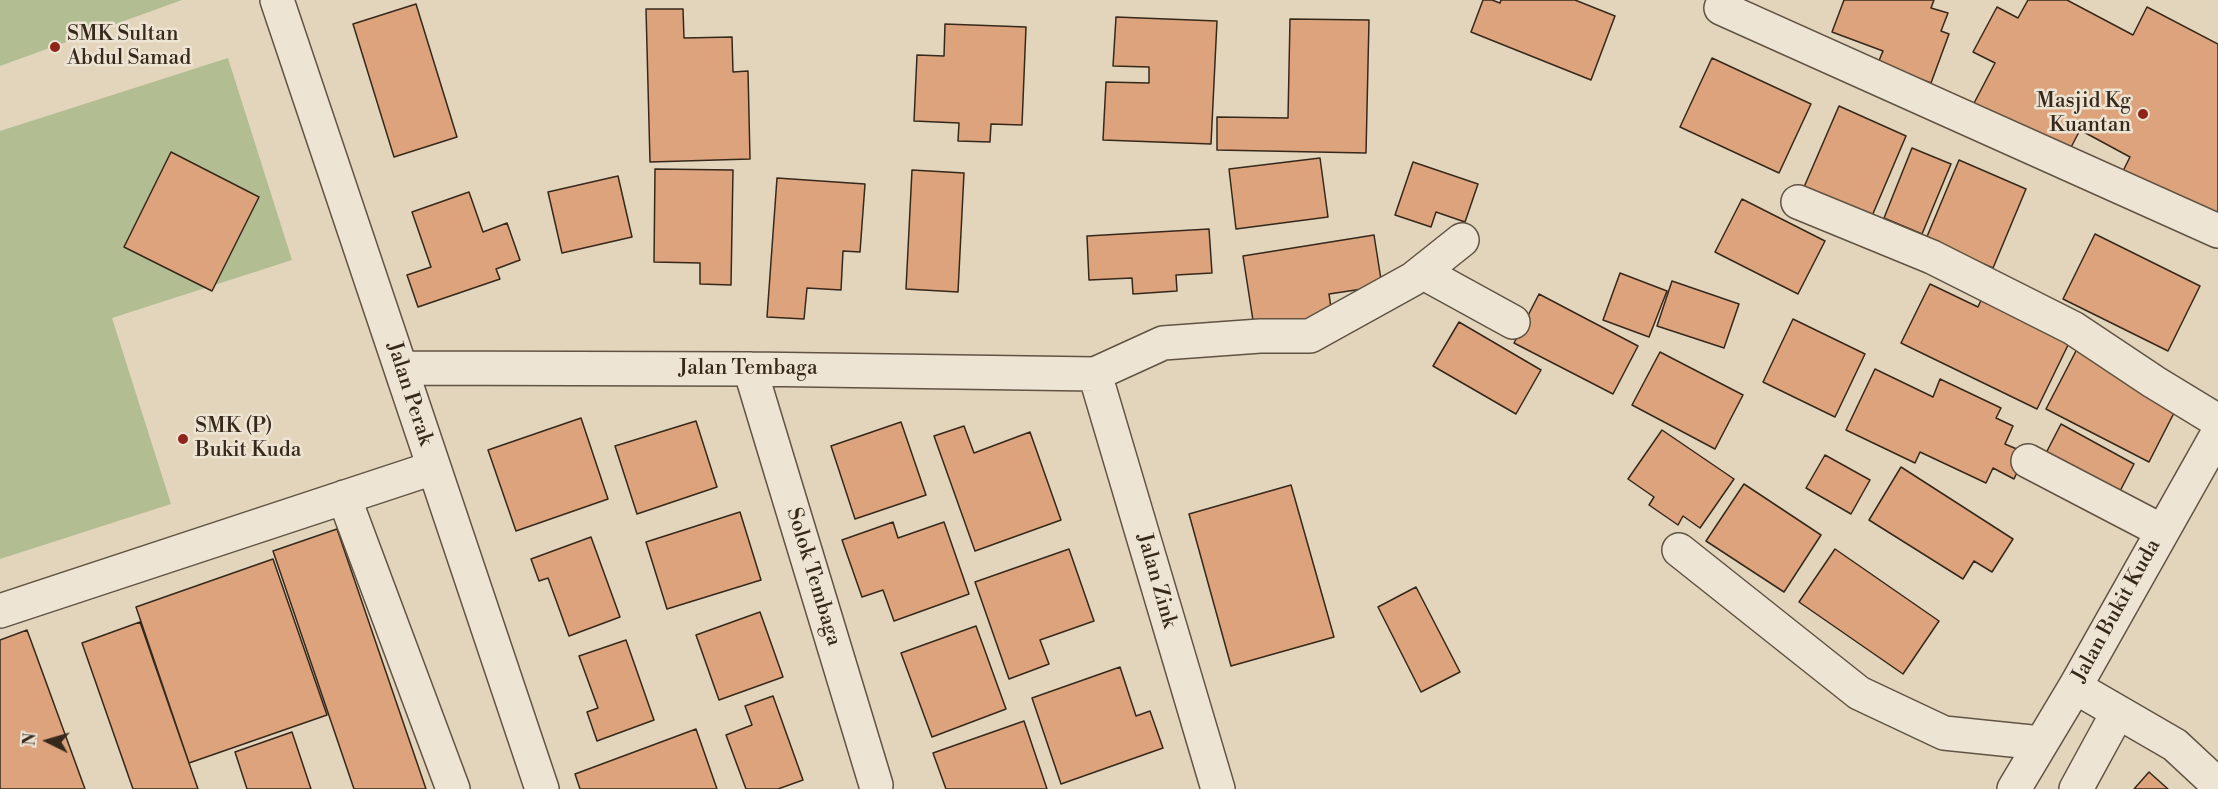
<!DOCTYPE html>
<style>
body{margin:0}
#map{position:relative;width:2218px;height:789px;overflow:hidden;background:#e3d5bc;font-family:"Libre Bodoni",serif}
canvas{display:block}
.north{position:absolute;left:18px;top:711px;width:60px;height:60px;-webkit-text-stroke:4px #ede4d3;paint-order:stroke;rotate:275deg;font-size:16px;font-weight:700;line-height:24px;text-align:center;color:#36281b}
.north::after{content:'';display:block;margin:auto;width:21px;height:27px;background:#36281b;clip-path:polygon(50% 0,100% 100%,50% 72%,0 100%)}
</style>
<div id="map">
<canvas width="2218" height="789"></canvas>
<div class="north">N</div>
</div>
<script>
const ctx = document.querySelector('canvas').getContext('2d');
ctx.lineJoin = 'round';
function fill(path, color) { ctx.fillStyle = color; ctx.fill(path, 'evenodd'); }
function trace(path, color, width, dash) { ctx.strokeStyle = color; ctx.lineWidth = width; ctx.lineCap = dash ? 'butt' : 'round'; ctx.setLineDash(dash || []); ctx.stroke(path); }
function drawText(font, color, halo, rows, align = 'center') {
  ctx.font = font + ' "Libre Bodoni",serif'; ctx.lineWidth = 5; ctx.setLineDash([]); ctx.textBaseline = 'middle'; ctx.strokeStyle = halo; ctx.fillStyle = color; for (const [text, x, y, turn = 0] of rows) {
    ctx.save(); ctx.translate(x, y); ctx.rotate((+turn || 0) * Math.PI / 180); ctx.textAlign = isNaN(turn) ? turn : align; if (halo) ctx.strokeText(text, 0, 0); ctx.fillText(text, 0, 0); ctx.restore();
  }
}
const green = new Path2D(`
 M 0,0 L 182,0 L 0,66 Z
 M 228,58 L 292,260 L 112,318 L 171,504 L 0,559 L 0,131 Z`);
const building = new Path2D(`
 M 1483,0 L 1492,0 L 1500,3 L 1501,0 L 1575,0 L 1615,16 L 1591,80 L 1471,32 Z
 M 1844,0 L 1934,0 L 1931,8 L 1948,13 L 1941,31 L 1949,34 L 1931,83 L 1878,63 L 1883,51 L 1832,32 Z
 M 2028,0 L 2067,0 L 2133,35 L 2147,7 L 2218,44 L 2218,220 L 2123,171 L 2130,157 L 2080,130 L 2066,157 L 1972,107 L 1995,63 L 1973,52 L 1997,7 L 2018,18 Z
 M 416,4 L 457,137 L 394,157 L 353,24 Z
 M 646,9 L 683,9 L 684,38 L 732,37 L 733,72 L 748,71 L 750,159 L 650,162 Z
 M 1116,17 L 1217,21 L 1211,144 L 1103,140 L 1106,82 L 1149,83 L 1149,67 L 1113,66 Z
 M 1290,19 L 1369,20 L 1366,153 L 1217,150 L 1217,117 L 1288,118 Z
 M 945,24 L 1026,27 L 1022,125 L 991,124 L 990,142 L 958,141 L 959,123 L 914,121 L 917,55 L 944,56 Z
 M 1712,58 L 1811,104 L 1779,173 L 1680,127 Z
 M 1839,106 L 1906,136 L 1869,223 L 1801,194 Z
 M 1912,148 L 1951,164 L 1922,234 L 1884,218 Z
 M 171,152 L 259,197 L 212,291 L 124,247 Z
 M 1320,158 L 1328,217 L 1236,229 L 1229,169 Z
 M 1959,160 L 2026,189 L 1993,268 L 1926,239 Z
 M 1413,162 L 1478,184 L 1465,222 L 1436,212 L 1431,227 L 1395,215 Z
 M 655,169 L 733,170 L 731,285 L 700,284 L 700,263 L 654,262 Z
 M 912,170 L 964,173 L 958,292 L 906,289 Z
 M 618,176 L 632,237 L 562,253 L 548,192 Z
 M 777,178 L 865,184 L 860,252 L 843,251 L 841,290 L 807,288 L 804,319 L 767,317 Z
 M 469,192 L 483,232 L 507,223 L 520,260 L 496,269 L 500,279 L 418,307 L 407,275 L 431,267 L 412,212 Z
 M 1742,199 L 1825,241 L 1798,294 L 1715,252 Z
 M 1209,229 L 1212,273 L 1176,275 L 1177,291 L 1133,294 L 1132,278 L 1089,280 L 1087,236 Z
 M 2095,234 L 2200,286 L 2168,351 L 2063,299 Z
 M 1374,235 L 1382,286 L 1329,294 L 1332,315 L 1254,327 L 1243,256 Z
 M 1620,273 L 1667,291 L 1649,337 L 1603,320 Z
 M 1672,281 L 1739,304 L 1724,348 L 1657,326 Z
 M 1930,284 L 1978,307 L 1982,298 L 2070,341 L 2037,409 L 1901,343 Z
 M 1539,294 L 1638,346 L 1613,394 L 1514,343 Z
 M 1793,319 L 1865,354 L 1835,417 L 1763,382 Z
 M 1459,322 L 1541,370 L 1516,414 L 1433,366 Z
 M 2077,349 L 2176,409 L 2149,462 L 2046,409 Z
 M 1660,352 L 1743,395 L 1715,449 L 1632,405 Z
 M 1875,369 L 1933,397 L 1940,379 L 2001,408 L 1996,418 L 2013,426 L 2005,444 L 2026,453 L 2014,479 L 1993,468 L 1986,483 L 1920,452 L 1915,463 L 1846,430 Z
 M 581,418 L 608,499 L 516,531 L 488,450 Z
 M 696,421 L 717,487 L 637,514 L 615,446 Z
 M 901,422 L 926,495 L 855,519 L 831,446 Z
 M 2061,424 L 2134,464 L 2118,495 L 2045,455 Z
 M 964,426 L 974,453 L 1030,432 L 1061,520 L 975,551 L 934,436 Z
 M 1662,430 L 1734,479 L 1700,528 L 1683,516 L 1678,525 L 1649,505 L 1654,497 L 1628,479 Z
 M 1825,455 L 1870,480 L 1851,514 L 1806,488 Z
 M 1901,467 L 2013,539 L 1992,572 L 1974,561 L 1963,579 L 1869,520 Z
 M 1744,484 L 1821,535 L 1784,592 L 1706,541 Z
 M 1291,485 L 1334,637 L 1231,666 L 1189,514 Z
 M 740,512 L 761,580 L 667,609 L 646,542 Z
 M 893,522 L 898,538 L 944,522 L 969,594 L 894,621 L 883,590 L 862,597 L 842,540 Z
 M 337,529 L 426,789 L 354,789 L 273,551 Z
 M 591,537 L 620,617 L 569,636 L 548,578 L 539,581 L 531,559 Z
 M 1069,549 L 1094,621 L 1040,640 L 1049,664 L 1009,679 L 975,582 Z
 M 1835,549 L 1939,621 L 1903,674 L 1799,602 Z
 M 273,559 L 327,715 L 189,763 L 136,607 Z
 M 1416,587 L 1460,672 L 1421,692 L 1378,607 Z
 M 760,612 L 783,677 L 719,700 L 696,635 Z
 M 140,622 L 198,789 L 133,789 L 82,643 Z
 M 976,626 L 1006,709 L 932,737 L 901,653 Z
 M 27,630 L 85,789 L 0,789 L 0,640 Z
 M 626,640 L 654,720 L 597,741 L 587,712 L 598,708 L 579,656 Z
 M 1120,667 L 1136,716 L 1150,711 L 1163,748 L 1061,784 L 1032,698 Z
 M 773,696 L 803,780 L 778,789 L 746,789 L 726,735 L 752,725 L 745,706 Z
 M 1024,721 L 1047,789 L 946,789 L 933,753 Z
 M 696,729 L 717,789 L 580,789 L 575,774 Z
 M 292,732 L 311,789 L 247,789 L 235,752 Z
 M 2149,772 L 2168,789 L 2134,789 Z`);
const minor = new Path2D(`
 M 277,0 L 542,789
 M 1721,8 L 2218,231
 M 1798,202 L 1932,257 L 2073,328 L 2154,382 L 2218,421
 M 1422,272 L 1513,322
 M 401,368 L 750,369 L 1095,374 L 1163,343 L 1260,336 L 1310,336 L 1413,279 L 1462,240
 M 750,369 L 876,785
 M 1095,374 L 1218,789
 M 2028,461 L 2162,531
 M 344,497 L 453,789
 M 1679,550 L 1859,693 L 1944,733 L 2041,743
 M 0,611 L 433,468
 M 2075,687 L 2175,745 L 2218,785
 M 2014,789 L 2075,687 L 2218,433
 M 2076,789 L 2118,712`);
const markers = [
 [55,47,6,"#8f2418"],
 [2143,114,6,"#8f2418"],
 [183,439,6,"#8f2418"]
];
const poiNames = [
 ["SMK Sultan",67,35],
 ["Abdul Samad",67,59],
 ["Masjid Kg",2131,102,"right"],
 ["Kuantan",2131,126,"right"],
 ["SMK (P)",195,427],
 ["Bukit Kuda",195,451]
];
const streetNames = [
 ["Jalan Tembaga",748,369],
 ["Jalan Perak",409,394,72],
 ["Solok Tembaga",813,577,73],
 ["Jalan Zink",1156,581,74],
 ["Jalan Bukit Kuda",2117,611,-61]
];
fill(green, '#b2be92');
fill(building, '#dca37c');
trace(building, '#36281b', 1.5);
trace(minor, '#615343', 36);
trace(minor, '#ede4d3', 33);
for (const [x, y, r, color] of markers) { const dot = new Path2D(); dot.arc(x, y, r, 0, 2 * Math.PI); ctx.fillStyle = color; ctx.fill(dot); trace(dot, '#ede4d3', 2); }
drawText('21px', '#36281b', '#ede4d3', poiNames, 'left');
drawText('21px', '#36281b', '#ede4d3', streetNames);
</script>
